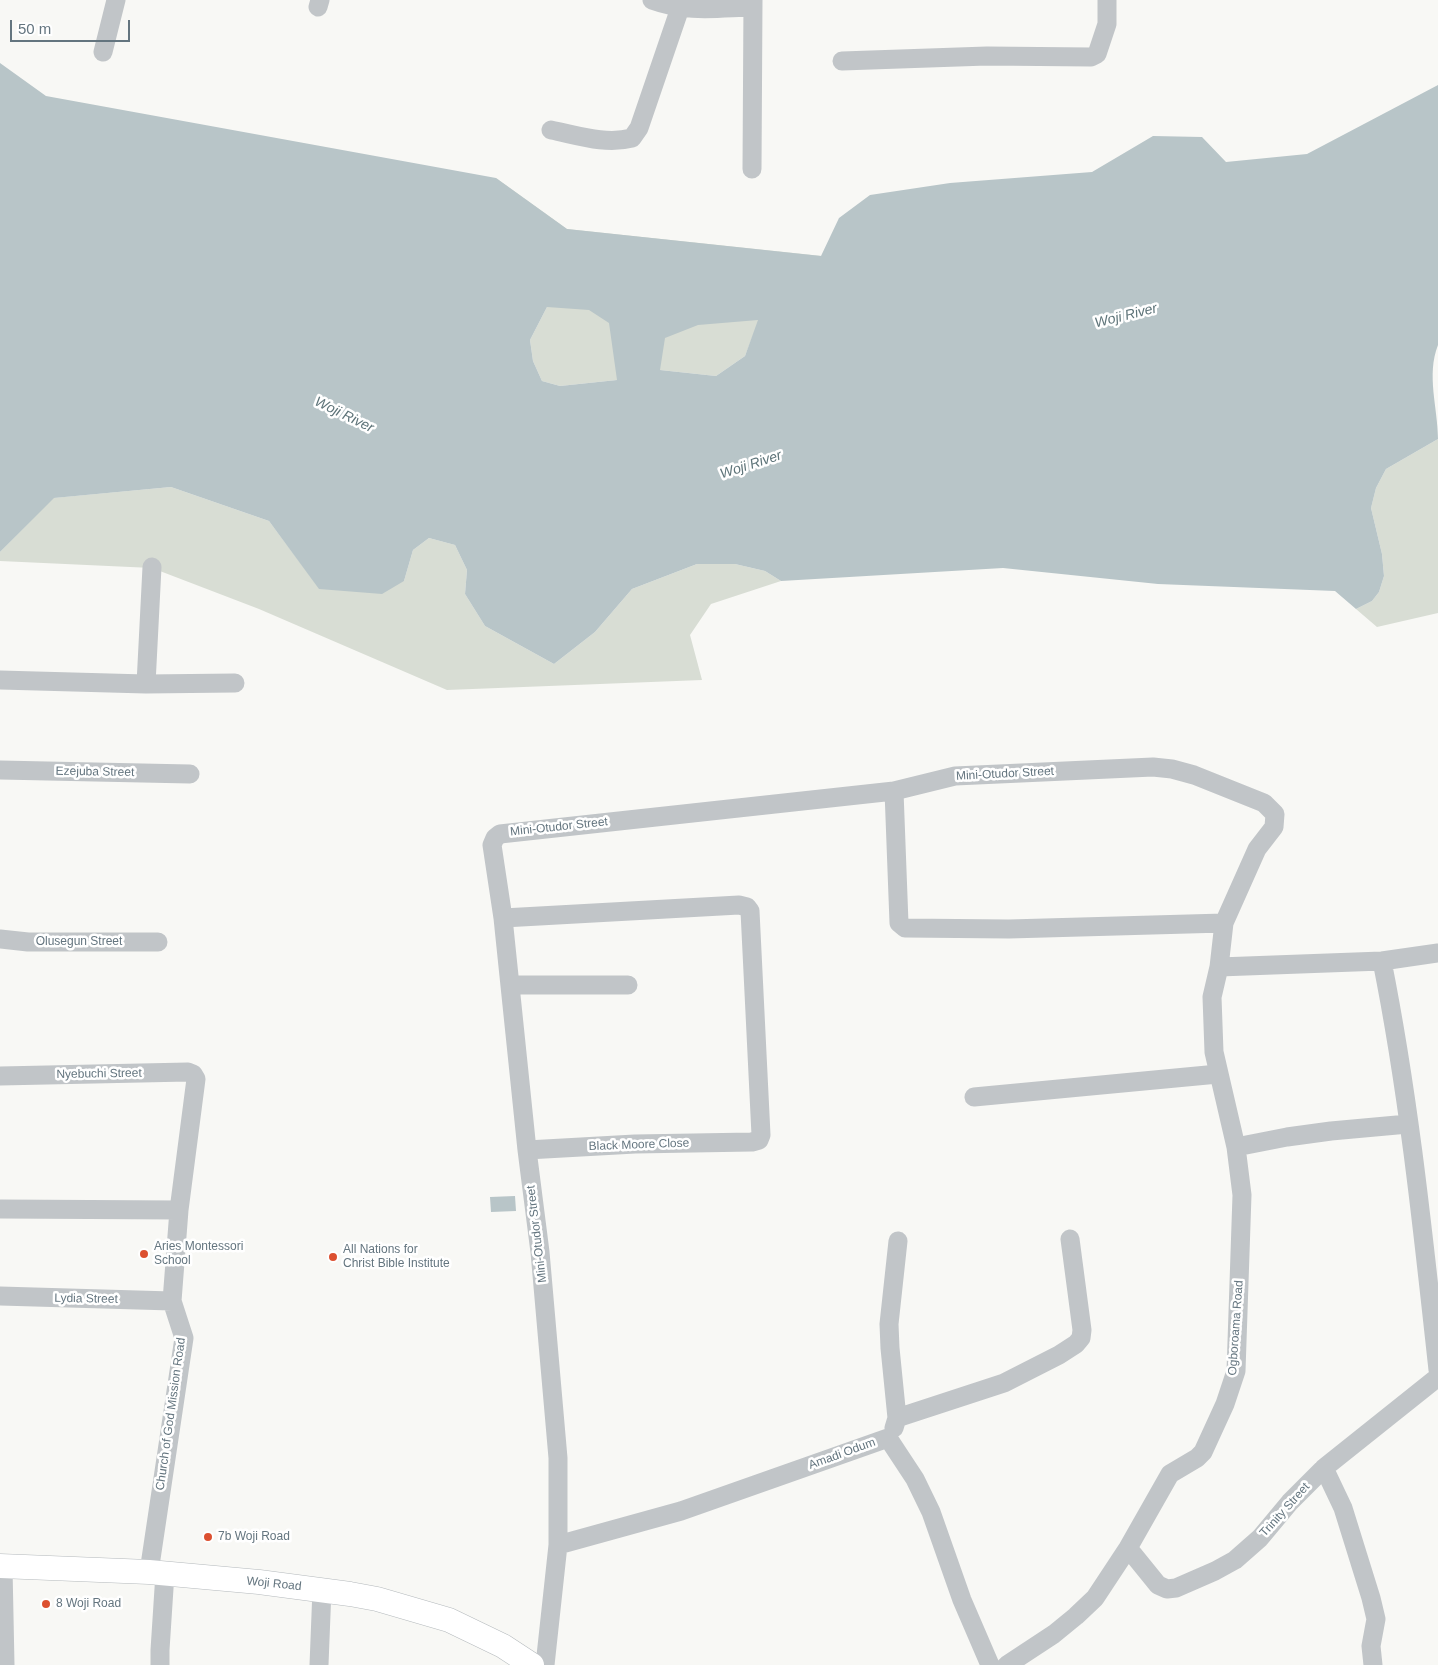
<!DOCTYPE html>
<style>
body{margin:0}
#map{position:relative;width:1438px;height:1665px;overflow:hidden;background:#f8f8f5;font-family:Arial,sans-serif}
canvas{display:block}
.scale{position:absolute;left:10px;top:20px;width:120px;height:22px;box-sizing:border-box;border:2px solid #64757f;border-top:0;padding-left:6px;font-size:15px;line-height:18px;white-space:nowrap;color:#64757f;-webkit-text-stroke:4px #fff;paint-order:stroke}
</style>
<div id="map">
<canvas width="1438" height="1665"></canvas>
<div class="scale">50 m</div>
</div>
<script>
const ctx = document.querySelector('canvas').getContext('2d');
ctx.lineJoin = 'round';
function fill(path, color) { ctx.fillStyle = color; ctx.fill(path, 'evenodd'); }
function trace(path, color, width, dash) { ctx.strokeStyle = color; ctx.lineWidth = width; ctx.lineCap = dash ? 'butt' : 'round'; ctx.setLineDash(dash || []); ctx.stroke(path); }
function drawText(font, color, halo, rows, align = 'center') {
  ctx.font = font + ' Arial,sans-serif'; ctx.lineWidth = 5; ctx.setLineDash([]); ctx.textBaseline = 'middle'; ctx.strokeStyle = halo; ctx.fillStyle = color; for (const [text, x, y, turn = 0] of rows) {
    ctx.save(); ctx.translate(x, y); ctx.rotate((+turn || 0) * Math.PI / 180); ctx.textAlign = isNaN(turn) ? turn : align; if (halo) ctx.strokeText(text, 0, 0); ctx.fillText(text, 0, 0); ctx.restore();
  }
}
const green = new Path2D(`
 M 496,178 L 567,229 L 822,256 L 759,320 L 745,356 L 716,376 L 660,370 L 617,380 L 560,386 L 542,381 L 533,361 L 530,340 L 547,307 Z
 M 1438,439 L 1438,613 L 1377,627 L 1356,609 L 1372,601 L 1379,592 L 1384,576 L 1382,554 L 1371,508 L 1376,488 L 1386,469 Z
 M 171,487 L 269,521 L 320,589 L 404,581 L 413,550 L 429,538 L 455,545 L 467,570 L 465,594 L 485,626 L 554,664 L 595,632 L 632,589 L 697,564 L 735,564 L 765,571 L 781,581 L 711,604 L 690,635 L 702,680 L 447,690 L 259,609 L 152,568 L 0,561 L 0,552 L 53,498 Z`);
const water = new Path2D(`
 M 0,63 L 46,96 L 496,178 L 567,229 L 821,256 L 839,218 L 870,195 L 950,183 L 1092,172 L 1153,136 L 1202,137 L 1226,162 L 1307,154 L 1438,85 L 1438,345 C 1426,375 1438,408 1438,439 L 1386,469 L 1376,488 L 1371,508 L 1382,554 L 1384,576 L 1379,592 L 1372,601 L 1356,609 L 1335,591 L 1158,584 L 1003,568 L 781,581 L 765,571 L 735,564 L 697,564 L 632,589 L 595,632 L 554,664 L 485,626 L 465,594 L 467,570 L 455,545 L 429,538 L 413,550 L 404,581 L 382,594 L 319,589 L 269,521 L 171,487 L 54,498 L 0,552 ZM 547,307 L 589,310 L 609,323 L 617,380 L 560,386 L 542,381 L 533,361 L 530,340 ZM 758,320 L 745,356 L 716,376 L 660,370 L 665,338 L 698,325 Z
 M 515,1196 L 516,1211 L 491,1212 L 490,1197 Z`);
const minor = new Path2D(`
 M 652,0 C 688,13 716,8 753,7
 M 318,7 L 320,0
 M 103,52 L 116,0
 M 842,61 L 987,56 L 1091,57 L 1097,54 L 1107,24 L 1107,0
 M 551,130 C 577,135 605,145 632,138 L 639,128 L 680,8
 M 752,169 L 753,0
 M 0,680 L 146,684 L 235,683
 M 146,684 L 152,567
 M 0,770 L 190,774
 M 894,791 L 899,923 L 905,928 L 1009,929 L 1224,923
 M 503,918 L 739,905 L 747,907 L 750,911 L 761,1135 L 759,1140 L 752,1142 L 635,1144 L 527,1150
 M 0,939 L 28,942 L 158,942
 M 1382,961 C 1409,1096 1423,1233 1438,1370
 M 1219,967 L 1382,961 L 1438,953
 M 510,985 L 628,985
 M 0,1076 L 188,1072 L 193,1074 L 196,1079 L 179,1210 L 172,1301 L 184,1338 L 149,1572
 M 974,1097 L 1218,1074
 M 1236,1147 L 1287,1137 L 1331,1131 L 1408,1124
 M 0,1209 L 179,1210
 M 0,1296 L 172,1301
 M 897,1418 L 1004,1383 L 1059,1355 L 1076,1344 L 1081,1338 L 1082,1330 L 1070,1239
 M 894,1428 L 897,1418 L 890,1348 L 889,1324 L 898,1241
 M 888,1438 L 915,1479 L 931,1512 L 962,1600 L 990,1665
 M 1324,1468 L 1343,1508 L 1371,1598 L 1376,1619 L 1371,1646 L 1373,1665
 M 558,1545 L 681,1511 L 888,1438
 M 1128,1548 L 1158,1585 L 1167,1589 L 1176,1588 L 1215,1571 L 1235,1560 L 1260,1538 L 1290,1502 L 1324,1468 L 1438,1377
 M 3,1567 L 5,1665
 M 160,1665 L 160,1650 L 165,1573
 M 319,1665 L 322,1589
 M 545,1665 L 558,1545 L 558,1458 L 540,1252 L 527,1150 L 503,918 L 492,845 L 495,838 L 500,834 L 894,791 L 955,776 L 1153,767 L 1172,769 L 1194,775 L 1264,803 L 1275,814 L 1274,827 L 1257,849 L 1224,923 L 1219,967 L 1212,997 L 1214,1052 L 1236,1147 L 1242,1195 L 1236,1371 L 1225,1404 L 1203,1452 L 1197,1458 L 1170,1474 L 1128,1548 L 1095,1598 L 1076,1616 L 1054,1634 L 1007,1665`);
const major = new Path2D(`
 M 0,1566 L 149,1572 L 259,1582 L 350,1594 L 377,1599 L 449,1620 L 503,1646 L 532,1665`);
const markers = [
 [144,1254,5,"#dc5030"],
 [333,1257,5,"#dc5030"],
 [208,1537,5,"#dc5030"],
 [46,1604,5,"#dc5030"]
];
const streetNames = [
 ["Ezejuba Street",95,772,1],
 ["Mini-Otudor Street",1005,774,-3],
 ["Mini-Otudor Street",559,827,-6],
 ["Olusegun Street",79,942],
 ["Nyebuchi Street",99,1074,-1],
 ["Black Moore Close",639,1145,-2],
 ["Mini-Otudor Street",537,1234,-97],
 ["Lydia Street",86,1299,1],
 ["Ogboroama Road",1236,1328,-86],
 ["Church of God Mission Road",171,1414,-82],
 ["Amadi Odum",842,1454,-20],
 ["Trinity Street",1285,1510,-48],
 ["Woji Road",274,1584,6]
];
const poiNames = [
 ["Aries Montessori",154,1247],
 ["School",154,1261],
 ["All Nations for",343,1250],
 ["Christ Bible Institute",343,1264],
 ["7b Woji Road",218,1537],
 ["8 Woji Road",56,1604]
];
const waterNames = [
 ["Woji River",1126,316,-14],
 ["Woji River",344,415,26],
 ["Woji River",751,465,-18]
];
fill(green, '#d8ddd4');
fill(water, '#b8c5c8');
trace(major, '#b4b9bc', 25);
trace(minor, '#c1c5c8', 19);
trace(major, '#fff', 24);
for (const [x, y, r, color] of markers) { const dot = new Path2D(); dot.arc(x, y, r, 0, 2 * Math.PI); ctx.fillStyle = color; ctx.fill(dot); trace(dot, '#fff', 2); }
drawText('12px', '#64757f', '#fff', streetNames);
drawText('12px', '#64757f', '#fff', poiNames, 'left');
drawText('italic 14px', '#5e7479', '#fff', waterNames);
</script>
